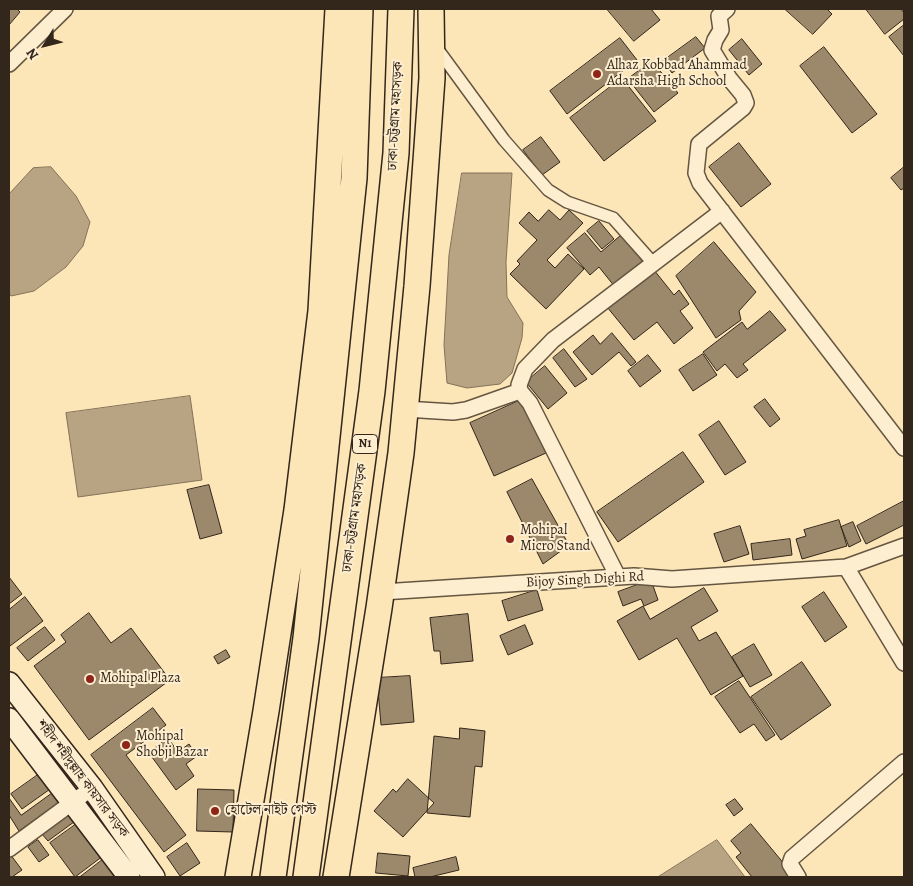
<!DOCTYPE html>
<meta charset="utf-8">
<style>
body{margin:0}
#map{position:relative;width:913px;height:886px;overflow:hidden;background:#fce5b7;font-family:Alegreya,serif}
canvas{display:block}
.frame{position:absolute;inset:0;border:10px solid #33261b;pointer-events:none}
.north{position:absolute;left:20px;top:20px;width:50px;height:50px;-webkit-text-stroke:4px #fdeed0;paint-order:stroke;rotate:234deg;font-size:14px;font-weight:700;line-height:20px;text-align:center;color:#33261b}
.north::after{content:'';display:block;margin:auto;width:18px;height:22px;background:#33261b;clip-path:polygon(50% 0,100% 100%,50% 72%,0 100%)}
</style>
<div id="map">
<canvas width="913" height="886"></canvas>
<div class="frame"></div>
<div class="north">N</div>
</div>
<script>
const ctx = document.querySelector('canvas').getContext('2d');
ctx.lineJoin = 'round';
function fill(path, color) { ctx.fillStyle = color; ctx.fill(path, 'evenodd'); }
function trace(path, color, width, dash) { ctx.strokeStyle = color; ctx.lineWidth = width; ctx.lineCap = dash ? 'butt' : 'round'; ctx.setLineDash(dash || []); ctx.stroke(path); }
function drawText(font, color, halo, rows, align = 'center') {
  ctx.font = font + ' Alegreya,"Noto Serif Bengali",serif'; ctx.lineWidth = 4; ctx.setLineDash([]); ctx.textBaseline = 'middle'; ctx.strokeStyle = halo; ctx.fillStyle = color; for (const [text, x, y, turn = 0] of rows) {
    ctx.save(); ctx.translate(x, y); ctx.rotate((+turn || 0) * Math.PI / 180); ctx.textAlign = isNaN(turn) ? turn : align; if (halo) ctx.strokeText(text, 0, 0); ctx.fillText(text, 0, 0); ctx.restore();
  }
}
const water = new Path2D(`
 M 51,167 L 76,196 L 90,222 L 83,246 L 66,267 L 34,291 L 11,296 L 9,293 L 9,194 L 33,168 Z
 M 462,173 L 512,173 L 506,262 L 507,297 L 523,323 L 522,338 L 512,373 L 500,384 L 467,388 L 447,383 L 444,345 L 449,255 Z
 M 190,396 L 202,480 L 78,497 L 66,413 Z
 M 717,840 L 745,877 L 658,877 Z`);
const building = new Path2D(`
 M 9,9 L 17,9 L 20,12 L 9,25 Z
 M 607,9 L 651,9 L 660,20 L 634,41 Z
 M 785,9 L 827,9 L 832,14 L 813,34 Z
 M 866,9 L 901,9 L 904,13 L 904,19 L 885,34 Z
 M 904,25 L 904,56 L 889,37 Z
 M 696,37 L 705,48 L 672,73 L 663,61 Z
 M 620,38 L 637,60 L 567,114 L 550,91 Z
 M 742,39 L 762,64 L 749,75 L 729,50 Z
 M 824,47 L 877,114 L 852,133 L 800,66 Z
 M 652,61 L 678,93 L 654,112 L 628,79 Z
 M 622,78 L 656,121 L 604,161 L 570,118 Z
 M 541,137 L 560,162 L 542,175 L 523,150 Z
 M 739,143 L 771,184 L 741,207 L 709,167 Z
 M 904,167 L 904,188 L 901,190 L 891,178 Z
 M 549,210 L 560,220 L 569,210 L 583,223 L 547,260 L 555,268 L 568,254 L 584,269 L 546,309 L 510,274 L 520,264 L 517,261 L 537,240 L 519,223 L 529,212 L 538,221 Z
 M 599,221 L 614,239 L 602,249 L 587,231 Z
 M 585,233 L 601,252 L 621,235 L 644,263 L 615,287 L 599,267 L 590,275 L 567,248 Z
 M 714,242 L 756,292 L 739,311 L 741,320 L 716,338 L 676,276 Z
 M 654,270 L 674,295 L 679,290 L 689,304 L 680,311 L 693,328 L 674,344 L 657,322 L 634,340 L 607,307 Z
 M 770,311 L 786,330 L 743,364 L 748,370 L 737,378 L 725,364 L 717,371 L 703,352 L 742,322 L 747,329 Z
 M 612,333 L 636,362 L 631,366 L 619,352 L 592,375 L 573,352 L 593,335 L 600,344 Z
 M 564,349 L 587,379 L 575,387 L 553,358 Z
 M 703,354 L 717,375 L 693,391 L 679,370 Z
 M 648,355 L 661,371 L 640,387 L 628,371 Z
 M 545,366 L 567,393 L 548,409 L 526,382 Z
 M 765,399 L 780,419 L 770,427 L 754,407 Z
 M 521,400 L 546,453 L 494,476 L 470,423 Z
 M 719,421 L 746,462 L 725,475 L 699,435 Z
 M 683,452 L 704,482 L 618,542 L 597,512 Z
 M 532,479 L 569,545 L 543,564 L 507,492 Z
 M 209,485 L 222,533 L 200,539 L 187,490 Z
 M 904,501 L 904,525 L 866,544 L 857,526 Z
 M 839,520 L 847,546 L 802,559 L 796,539 L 806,536 L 804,530 Z
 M 853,522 L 861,541 L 849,547 L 841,527 Z
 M 740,526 L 749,554 L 724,562 L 714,534 Z
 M 790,539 L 792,555 L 753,560 L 751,544 Z
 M 9,577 L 22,594 L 9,604 Z
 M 651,580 L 658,600 L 644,606 L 641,599 L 623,606 L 618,592 Z
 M 704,588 L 718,611 L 691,627 L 699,641 L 716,632 L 743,676 L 711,695 L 677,638 L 639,660 L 617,621 L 643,606 L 650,619 Z
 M 537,590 L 543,610 L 508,621 L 502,601 Z
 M 824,592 L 847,627 L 825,642 L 802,607 Z
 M 25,597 L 43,621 L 10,646 L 9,644 L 9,610 Z
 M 89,613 L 111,643 L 131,628 L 170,680 L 89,740 L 34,666 L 66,642 L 61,635 Z
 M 468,614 L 473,661 L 441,664 L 440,651 L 434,651 L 430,618 Z
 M 525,625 L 533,644 L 508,655 L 500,636 Z
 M 45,627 L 55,640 L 28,661 L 17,648 Z
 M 754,644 L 772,675 L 750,687 L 732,657 Z
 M 226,650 L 230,657 L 218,664 L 214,657 Z
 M 802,662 L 831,705 L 781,740 L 751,697 Z
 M 410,676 L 414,722 L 381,725 L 377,678 Z
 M 739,681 L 775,735 L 766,741 L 754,724 L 740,733 L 715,697 Z
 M 153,708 L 166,725 L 126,755 L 186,835 L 164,852 L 91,755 Z
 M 460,728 L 485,731 L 482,767 L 475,766 L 470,817 L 427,813 L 434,736 L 459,739 Z
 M 168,738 L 178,752 L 189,744 L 197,756 L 186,764 L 194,776 L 176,790 L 149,753 Z
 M 42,772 L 53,787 L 22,809 L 11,794 Z
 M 408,779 L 434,803 L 403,837 L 374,811 L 393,789 L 396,792 Z
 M 198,789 L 234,790 L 233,832 L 197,831 Z
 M 54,792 L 61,801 L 19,831 L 9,815 L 9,798 L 21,815 Z
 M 735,799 L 743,809 L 734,816 L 726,805 Z
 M 71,810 L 78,819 L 48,841 L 41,833 Z
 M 82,820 L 107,853 L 75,877 L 50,843 Z
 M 751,824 L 795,877 L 752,877 L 736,857 L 741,853 L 731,841 Z
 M 38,840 L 49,855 L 39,862 L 28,847 Z
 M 187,843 L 200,863 L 180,876 L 167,857 Z
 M 378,853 L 410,856 L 408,876 L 376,873 Z
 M 10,854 L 22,870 L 12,877 L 9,877 L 9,856 Z
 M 456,857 L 459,870 L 430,877 L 415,877 L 413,868 Z
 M 105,858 L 119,877 L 80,877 Z`);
const pedestrian = new Path2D(`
 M 436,47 L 504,140 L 548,190 L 567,202 L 613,218 L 653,263`);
const minor = new Path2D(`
 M 727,9 L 719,16 L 721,30 L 715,40 L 712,50 L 729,78 L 743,95 L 746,103 L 743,108 L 699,144 L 696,173 L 700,183 L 904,448
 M 9,64 L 65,9
 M 520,391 L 519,385 L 525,369 L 553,340 L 722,211
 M 405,409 L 453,412 L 466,410 L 520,391 L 530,403 L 618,577
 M 846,567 L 904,663
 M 382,592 L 634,576 L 672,579 L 846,567 L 904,546
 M 9,849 L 92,788
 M 798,877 L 790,864 L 792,858 L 904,762`);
const secondary = new Path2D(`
 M 9,683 L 92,788 L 154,877
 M 9,719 L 129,877`);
const trunk = new Path2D(`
 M 238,877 L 266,711 L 297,510 L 321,311 L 338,9
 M 273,877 L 306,638 L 354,178 L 360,9
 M 306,877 L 372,391 L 396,153 L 401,9
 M 336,877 L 379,608 L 401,453 L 417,286 L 432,78 L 431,9`);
const markers = [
 [597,74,5,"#8f2418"],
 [510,539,5,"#8f2418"],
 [90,679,5,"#8f2418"],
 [126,745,5,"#8f2418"],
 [215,811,5,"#8f2418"]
];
const shields = [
 [365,444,25]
];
const shieldNames = [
 ["N1",365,444]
];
const poiNames = [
 ["Alhaz Kobbad Ahammad",607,66],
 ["Adarsha High School",607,82],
 ["Mohipal",520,531],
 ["Micro Stand",520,547],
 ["Mohipal Plaza",100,679],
 ["Mohipal",136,737],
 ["Shobji Bazar",136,753],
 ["হোটেল নাইট গেস্ট",225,811]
];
const streetNames = [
 ["ঢাকা-চট্টগ্রাম মহাসড়ক",396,116,-87],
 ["ঢাকা-চট্টগ্রাম মহাসড়ক",355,518,-82],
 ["Bijoy Singh Dighi Rd",585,580,-3],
 ["শহীদ শহীদুল্লাহ কায়সার সড়ক",82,779,53]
];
fill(water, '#b8a482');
trace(water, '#837259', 1);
fill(building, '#9c896c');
trace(building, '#33261b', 1);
trace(pedestrian, '#655642', 14);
trace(minor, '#655642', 18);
trace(secondary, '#33261b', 24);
trace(trunk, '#33261b', 28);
trace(pedestrian, '#fdeed0', 11);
trace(minor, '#fdeed0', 15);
trace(secondary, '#fdeed0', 21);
trace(trunk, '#fce5b7', 25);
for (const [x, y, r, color] of markers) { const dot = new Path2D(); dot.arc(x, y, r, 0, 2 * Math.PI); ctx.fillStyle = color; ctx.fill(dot); trace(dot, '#fdeed0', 2); }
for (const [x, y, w] of shields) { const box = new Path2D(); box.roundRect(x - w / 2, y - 9.5, w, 19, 4); ctx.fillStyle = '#fdeed0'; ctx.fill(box); trace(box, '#33261b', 1); }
drawText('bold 12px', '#33261b', null, shieldNames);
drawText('14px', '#33261b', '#fdeed0', poiNames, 'left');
drawText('14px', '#33261b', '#fdeed0', streetNames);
</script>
